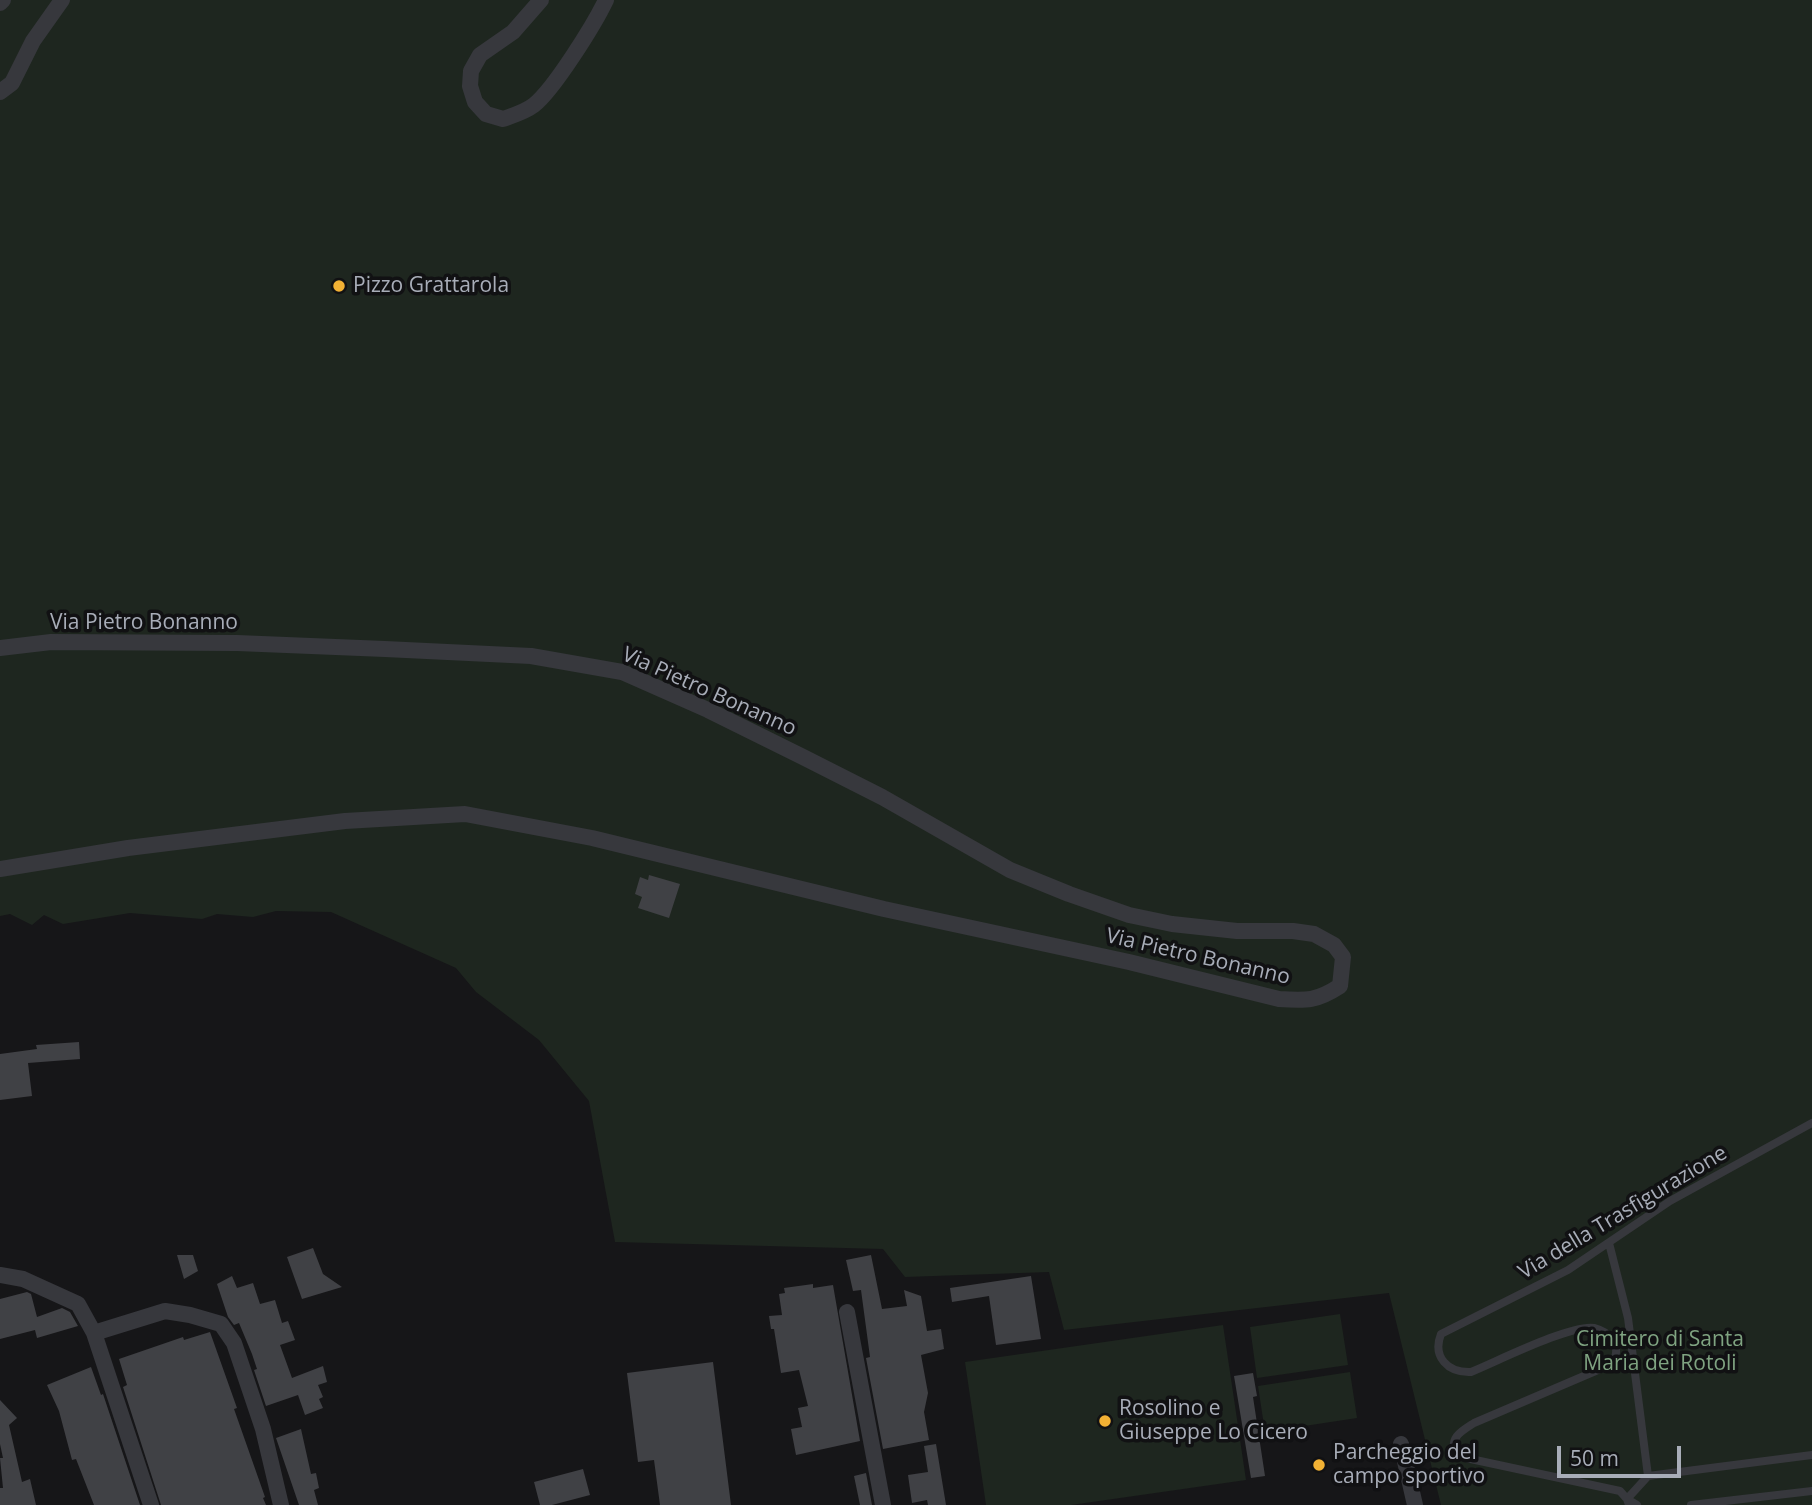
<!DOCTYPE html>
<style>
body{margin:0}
#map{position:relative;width:1812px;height:1505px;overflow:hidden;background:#161618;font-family:"Open Sans",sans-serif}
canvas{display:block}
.scale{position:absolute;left:1557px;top:1446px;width:124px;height:32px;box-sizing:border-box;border:4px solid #a8adb8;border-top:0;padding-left:9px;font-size:21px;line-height:24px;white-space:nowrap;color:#a8adb8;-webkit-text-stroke:5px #111113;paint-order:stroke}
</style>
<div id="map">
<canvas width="1812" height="1505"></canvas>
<div class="scale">50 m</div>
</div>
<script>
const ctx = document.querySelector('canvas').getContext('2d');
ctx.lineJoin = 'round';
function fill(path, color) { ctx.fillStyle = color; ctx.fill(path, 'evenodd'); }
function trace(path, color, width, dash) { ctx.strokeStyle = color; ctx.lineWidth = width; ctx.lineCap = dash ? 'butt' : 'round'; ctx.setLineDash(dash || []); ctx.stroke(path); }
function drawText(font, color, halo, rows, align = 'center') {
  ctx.font = font + ' "Open Sans",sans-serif'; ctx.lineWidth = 7; ctx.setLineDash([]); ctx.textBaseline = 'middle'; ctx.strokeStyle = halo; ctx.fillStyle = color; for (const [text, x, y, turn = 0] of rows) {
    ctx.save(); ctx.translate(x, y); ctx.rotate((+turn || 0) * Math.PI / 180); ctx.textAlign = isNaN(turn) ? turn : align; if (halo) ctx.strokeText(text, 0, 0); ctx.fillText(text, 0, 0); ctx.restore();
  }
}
const green = new Path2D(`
 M 0,0 L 1812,0 L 1812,1505 L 1441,1505 L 1389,1293 L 1064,1330 L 1049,1272 L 905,1277 L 883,1249 L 615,1242 L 589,1101 L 539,1040 L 476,992 L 456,968 L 331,912 L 276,911 L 253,917 L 217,914 L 202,919 L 130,913 L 63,924 L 44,915 L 32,925 L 10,914 L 0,916 Z
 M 1340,1314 L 1348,1365 L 1257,1378 L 1250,1327 Z
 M 1223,1325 L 1246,1480 L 1071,1505 L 986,1505 L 965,1362 Z
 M 1350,1372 L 1357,1418 L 1265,1432 L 1258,1386 Z`);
const building = new Path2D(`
 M 649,875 L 680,884 L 669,918 L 638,908 L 642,897 L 635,894 L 640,877 L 648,880 Z
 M 79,1042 L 80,1059 L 28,1063 L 32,1096 L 0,1100 L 0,1054 L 37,1049 L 36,1045 Z
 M 313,1248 L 323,1274 L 342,1287 L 302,1299 L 287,1257 Z
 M 177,1255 L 193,1255 L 198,1271 L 184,1279 Z
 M 871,1255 L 882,1309 L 907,1306 L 904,1290 L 921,1296 L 927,1331 L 941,1329 L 944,1349 L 921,1355 L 928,1393 L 924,1412 L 929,1440 L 883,1449 L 866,1358 L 870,1357 L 861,1290 L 853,1291 L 846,1260 Z
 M 232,1276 L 237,1288 L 253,1283 L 260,1304 L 275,1300 L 282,1323 L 288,1321 L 295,1340 L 280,1345 L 292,1378 L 323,1366 L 327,1382 L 318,1385 L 323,1397 L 319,1399 L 323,1408 L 305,1415 L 298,1395 L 266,1406 L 254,1370 L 257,1369 L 252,1354 L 239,1323 L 234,1325 L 228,1317 L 217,1284 Z
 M 1031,1276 L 1041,1339 L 996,1345 L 989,1296 L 952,1302 L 950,1288 Z
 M 813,1284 L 813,1288 L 833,1285 L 860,1441 L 796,1455 L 791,1429 L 802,1427 L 798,1408 L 808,1406 L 799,1370 L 781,1373 L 774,1329 L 771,1329 L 769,1316 L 782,1315 L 779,1294 L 785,1293 L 784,1288 Z
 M 27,1292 L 31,1294 L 37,1317 L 62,1308 L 70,1312 L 78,1326 L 37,1338 L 35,1330 L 0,1339 L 0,1299 Z
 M 210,1332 L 237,1408 L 234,1409 L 265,1497 L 263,1498 L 266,1505 L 161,1505 L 123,1387 L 127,1385 L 119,1359 L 183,1337 L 184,1340 Z
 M 713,1362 L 731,1505 L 660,1505 L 654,1460 L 638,1462 L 627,1373 Z
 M 91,1367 L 101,1395 L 103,1394 L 140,1505 L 94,1505 L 76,1459 L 72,1460 L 59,1411 L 47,1385 Z
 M 1253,1373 L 1257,1396 L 1253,1397 L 1265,1476 L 1251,1478 L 1234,1376 Z
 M 0,1400 L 17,1418 L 9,1425 L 22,1482 L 30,1479 L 36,1505 L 0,1505 L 0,1488 L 3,1488 L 0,1458 L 3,1458 L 0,1444 Z
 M 301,1429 L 311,1474 L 316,1473 L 319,1488 L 314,1490 L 318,1505 L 299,1505 L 276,1438 Z
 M 936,1444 L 946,1505 L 928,1505 L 927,1500 L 912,1503 L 908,1475 L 928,1472 L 924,1446 Z
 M 583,1469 L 590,1495 L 552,1505 L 540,1505 L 534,1482 Z
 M 866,1473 L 872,1505 L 860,1505 L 854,1476 Z`);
const lane = new Path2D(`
 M 1609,1243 L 1628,1318 L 1648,1476 L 1627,1499 L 1637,1505
 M 1648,1476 L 1812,1455
 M 1629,1505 L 1627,1499 L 1620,1491 L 1466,1458 L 1455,1454 C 1450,1437 1460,1432 1474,1423 L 1612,1364 C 1617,1355 1618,1348 1612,1339 C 1607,1333 1602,1330 1594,1328 C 1571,1324 1496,1362 1471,1372 C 1448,1373 1432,1357 1441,1334 L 1568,1270 L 1670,1201 L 1812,1123
 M 1691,1505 L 1812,1491`);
const street = new Path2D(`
 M 541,0 L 513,32 L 480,55 L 471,71 L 470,86 L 475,102 L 486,114 L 503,119 C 514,115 525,112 534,105 C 554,89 594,25 606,0
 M 0,3 L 3,0
 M 0,92 L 12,83 L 33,41 L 62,0
 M 0,648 L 51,642 L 237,643 L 385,649 L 531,656 L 622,672 L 708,710 L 803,757 L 882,797 L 1010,870 L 1069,894 L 1129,915 L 1172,924 L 1237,931 L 1293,931 L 1314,934 L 1334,945 L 1343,957 L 1340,986 C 1317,1001 1307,1001 1279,999 L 1129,962 L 884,909 L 592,838 L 465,814 L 345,821 L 128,848 L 0,869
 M 0,1275 L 23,1279 L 78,1304 L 94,1333 L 151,1505
 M 847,1312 L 883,1505
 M 94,1333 L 165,1311 L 190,1315 L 221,1324 L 234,1343 L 263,1429 L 281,1505
 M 1401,1444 L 1415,1505`);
const markers = [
 [339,286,7,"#f2b134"],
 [1105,1421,7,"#f2b134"],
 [1319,1465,7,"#f2b134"]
];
const poiNames = [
 ["Pizzo Grattarola",353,286],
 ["Rosolino e",1119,1409],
 ["Giuseppe Lo Cicero",1119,1433],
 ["Parcheggio del",1333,1453],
 ["campo sportivo",1333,1477]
];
const streetNames = [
 ["Via Pietro Bonanno",144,623],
 ["Via Pietro Bonanno",709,692,24],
 ["Via Pietro Bonanno",1198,957,13],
 ["Via della Trasfigurazione",1623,1213,-31]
];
const parkNames = [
 ["Cimitero di Santa",1660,1340],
 ["Maria dei Rotoli",1660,1364]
];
fill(green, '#1e261f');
fill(building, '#404145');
trace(lane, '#37383d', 8);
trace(street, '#37383d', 16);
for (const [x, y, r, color] of markers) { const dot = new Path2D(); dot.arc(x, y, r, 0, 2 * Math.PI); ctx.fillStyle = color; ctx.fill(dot); trace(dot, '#111113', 2.5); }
drawText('21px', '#a8adb8', '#111113', poiNames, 'left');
drawText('21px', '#a8adb8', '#111113', streetNames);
drawText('21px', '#7fa381', '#111113', parkNames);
</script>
